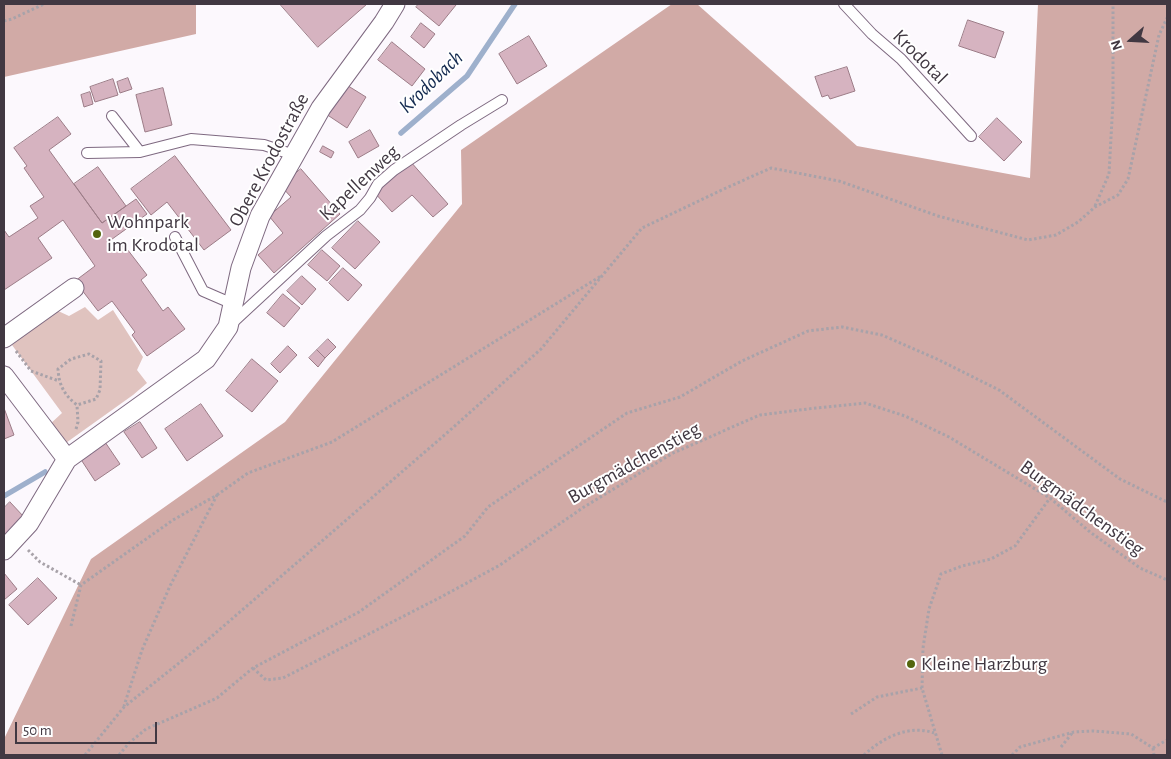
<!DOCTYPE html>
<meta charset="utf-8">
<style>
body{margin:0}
#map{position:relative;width:1171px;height:759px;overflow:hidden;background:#fcf8fd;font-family:"Alegreya Sans",sans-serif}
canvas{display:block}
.frame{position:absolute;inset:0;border:5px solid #413842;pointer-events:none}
.north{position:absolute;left:1106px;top:15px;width:50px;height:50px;-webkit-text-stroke:4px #fff;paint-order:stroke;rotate:251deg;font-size:14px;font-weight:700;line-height:20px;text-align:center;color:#413842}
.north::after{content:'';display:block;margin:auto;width:18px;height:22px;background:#413842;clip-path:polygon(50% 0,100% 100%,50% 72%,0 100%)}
.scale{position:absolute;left:15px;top:722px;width:142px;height:22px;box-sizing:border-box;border:2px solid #413842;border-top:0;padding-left:6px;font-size:15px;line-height:18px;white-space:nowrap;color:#413842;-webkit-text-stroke:4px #fff;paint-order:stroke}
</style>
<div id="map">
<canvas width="1171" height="759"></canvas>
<div class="frame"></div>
<div class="north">N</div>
<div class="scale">50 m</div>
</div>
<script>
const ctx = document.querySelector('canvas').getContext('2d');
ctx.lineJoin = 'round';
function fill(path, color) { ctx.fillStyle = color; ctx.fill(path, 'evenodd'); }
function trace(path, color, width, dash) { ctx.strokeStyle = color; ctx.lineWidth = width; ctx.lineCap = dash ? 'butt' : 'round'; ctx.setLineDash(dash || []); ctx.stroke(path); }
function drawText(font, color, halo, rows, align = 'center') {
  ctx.font = font + ' "Alegreya Sans",sans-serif'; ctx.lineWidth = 4; ctx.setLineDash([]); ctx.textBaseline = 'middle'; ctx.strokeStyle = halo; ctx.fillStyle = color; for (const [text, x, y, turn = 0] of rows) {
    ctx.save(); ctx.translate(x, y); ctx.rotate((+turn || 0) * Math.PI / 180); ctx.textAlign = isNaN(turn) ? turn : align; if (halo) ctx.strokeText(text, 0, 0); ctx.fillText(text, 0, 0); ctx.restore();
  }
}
const green = new Path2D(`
 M 85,307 L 98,320 L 113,310 L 143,357 L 137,370 L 147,383 L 133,395 L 63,445 L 49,425 L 62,413 L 12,345 L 56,310 L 69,316 Z`);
const forest = new Path2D(`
 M 4,4 L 196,4 L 196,34 L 4,77 Z
 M 672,4 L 697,4 L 857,146 L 1030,178 L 1038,4 L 1167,4 L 1167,755 L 4,755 L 4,739 L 91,559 L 285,422 L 462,204 L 461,150 Z`);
const stream = new Path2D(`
 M 401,133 L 467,76 L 515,4
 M 4,496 L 45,472`);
const building = new Path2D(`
 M 280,4 L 367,4 L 318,47 Z
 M 419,4 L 455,4 L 456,5 L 439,26 L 416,7 Z
 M 968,20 L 1004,32 L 995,58 L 959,46 Z
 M 421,23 L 435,34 L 424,48 L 411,37 Z
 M 529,36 L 547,66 L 517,84 L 499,54 Z
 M 392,42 L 425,69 L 412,86 L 378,60 Z
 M 847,67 L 855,91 L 830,99 L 828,95 L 822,97 L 815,77 Z
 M 128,78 L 132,89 L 120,93 L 117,82 Z
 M 113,79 L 118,95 L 95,102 L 90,87 Z
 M 345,84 L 366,97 L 347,128 L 326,114 Z
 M 163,88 L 172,125 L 145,132 L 136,95 Z
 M 90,92 L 93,104 L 84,107 L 81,95 Z
 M 58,117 L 71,134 L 49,150 L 102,223 L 136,199 L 147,214 L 108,242 L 114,252 L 124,245 L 147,275 L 141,280 L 163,311 L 168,307 L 185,329 L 147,356 L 132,335 L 135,332 L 112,301 L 98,311 L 75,281 L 95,266 L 63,220 L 38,238 L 52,258 L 4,290 L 4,230 L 9,237 L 38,218 L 30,206 L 44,197 L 24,168 L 27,166 L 14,148 Z
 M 997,118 L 1022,142 L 1004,161 L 979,137 Z
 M 370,130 L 379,146 L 358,158 L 349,142 Z
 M 323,146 L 334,152 L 331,158 L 320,152 Z
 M 175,156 L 231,230 L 204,250 L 167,202 L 151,215 L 131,189 Z
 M 410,161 L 448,204 L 433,217 L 412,195 L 392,212 L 374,192 Z
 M 98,167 L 126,206 L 102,223 L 74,184 Z
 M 301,169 L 340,214 L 274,273 L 258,255 L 283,233 L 269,216 L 291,197 L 281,186 Z
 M 358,221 L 380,242 L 355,269 L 332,248 Z
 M 322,250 L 340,266 L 327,281 L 308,265 Z
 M 343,268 L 362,285 L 348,301 L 329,283 Z
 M 302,276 L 316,289 L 302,305 L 287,291 Z
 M 283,294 L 300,308 L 284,327 L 267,313 Z
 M 328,339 L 336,347 L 325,358 L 317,350 Z
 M 288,346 L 297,355 L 280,373 L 271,364 Z
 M 317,350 L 325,358 L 318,367 L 309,358 Z
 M 252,359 L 278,381 L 252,412 L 226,391 Z
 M 201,404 L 223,436 L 187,461 L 165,429 Z
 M 4,408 L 14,435 L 4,439 Z
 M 140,422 L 157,448 L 142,458 L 124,432 Z
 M 105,442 L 120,464 L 95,481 L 80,458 Z
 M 10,502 L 24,517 L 4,537 L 4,508 Z
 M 4,573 L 17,589 L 4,600 Z
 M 38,578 L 57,598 L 28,625 L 9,605 Z`);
const path = new Path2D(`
 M 4,21 L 12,19 L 44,4
 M 1095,206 L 1109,174 L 1113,101 L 1113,4
 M 16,351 L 31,371 L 59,381
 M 76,429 L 78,422 L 77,405 C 64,395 59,385 58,369 L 71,359 L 89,354 L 101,361 L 100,390 L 96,399 L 77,405
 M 217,495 L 248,473 L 332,442 L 601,276
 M 28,550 L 40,562 L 81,585
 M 71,626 L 81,585 L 173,520 L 217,495 L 170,586 L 142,650 L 124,706
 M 253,668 L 266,680 L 283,678 L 441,597 L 500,565 L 584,507 L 673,453 L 760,415 L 816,408 L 865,403 L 905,416 L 949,437 L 1050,498 L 1090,532 L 1140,568 L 1167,580
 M 851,714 L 877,697 L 922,688
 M 1061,747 L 1073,732
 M 1153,748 L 1167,740
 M 1153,748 L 1154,755
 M 85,755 L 124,707 L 204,643 L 448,432 L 541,349 L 642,228 L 726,188 L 771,168 L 839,181 L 938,216 L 1028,240 L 1056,235 L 1078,222 L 1095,207 L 1118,195 L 1128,179 L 1159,35 L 1167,18
 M 119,755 L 129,743 L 146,729 L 217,698 L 253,668 L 359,612 L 465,536 L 488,507 L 627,413 L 680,397 L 742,361 L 808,331 L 842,327 L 882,335 L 937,359 L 999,390 L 1120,479 L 1167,502
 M 864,755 C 882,738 909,724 934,733
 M 942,755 L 922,688 L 923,648 L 929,609 L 941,574 L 962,566 L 991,559 L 1015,546 L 1050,498
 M 1012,755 L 1020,747 L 1074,732 L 1094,731 L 1131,734 L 1153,748`);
const service = new Path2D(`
 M 844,4 L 872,34 L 901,59 L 971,136
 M 112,116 L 140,152
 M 87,153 L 140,152 L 191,139 L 264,145 L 294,155
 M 175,237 L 203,291 L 233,304
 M 231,324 L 326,236 L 360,210 L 370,198 L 378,184 L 394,170 L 461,125 L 502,100`);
const minor = new Path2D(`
 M 4,338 L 74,288
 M 4,376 L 67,459
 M 4,550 L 29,523 L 67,459 L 206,359 L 228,327 L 241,268 L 260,216 L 321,108 L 384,22 L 395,4`);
const markers = [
 [97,234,5,"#54650e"],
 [911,664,5,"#54650e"]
];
const streetNames = [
 ["Krodotal",920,57,45],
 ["Obere Krodostraße",269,160,-62],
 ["Kapellenweg",359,183,-43],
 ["Burgmädchenstieg",634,463,-29],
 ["Burgmädchenstieg",1082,508,36]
];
const poiNames = [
 ["Wohnpark",107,222],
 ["im Krodotal",107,245],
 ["Kleine Harzburg",921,664]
];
const waterNames = [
 ["Krodobach",431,82,-44]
];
fill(green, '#e0c3bf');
fill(forest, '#d1aaa6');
trace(stream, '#9eb0cc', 5.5);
fill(building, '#d6b3c0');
trace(building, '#9c7c87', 1);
trace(service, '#7e6980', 12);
trace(minor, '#7e6980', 21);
trace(path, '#a8a2a9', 3, [2.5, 2.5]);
trace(service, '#fff', 10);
trace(minor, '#fff', 19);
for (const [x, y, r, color] of markers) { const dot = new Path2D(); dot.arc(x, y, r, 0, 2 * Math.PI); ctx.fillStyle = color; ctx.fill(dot); trace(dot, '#fff', 2); }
drawText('20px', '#413842', '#fff', streetNames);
drawText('20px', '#413842', '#fff', poiNames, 'left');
drawText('italic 21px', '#142a50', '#fff', waterNames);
</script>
